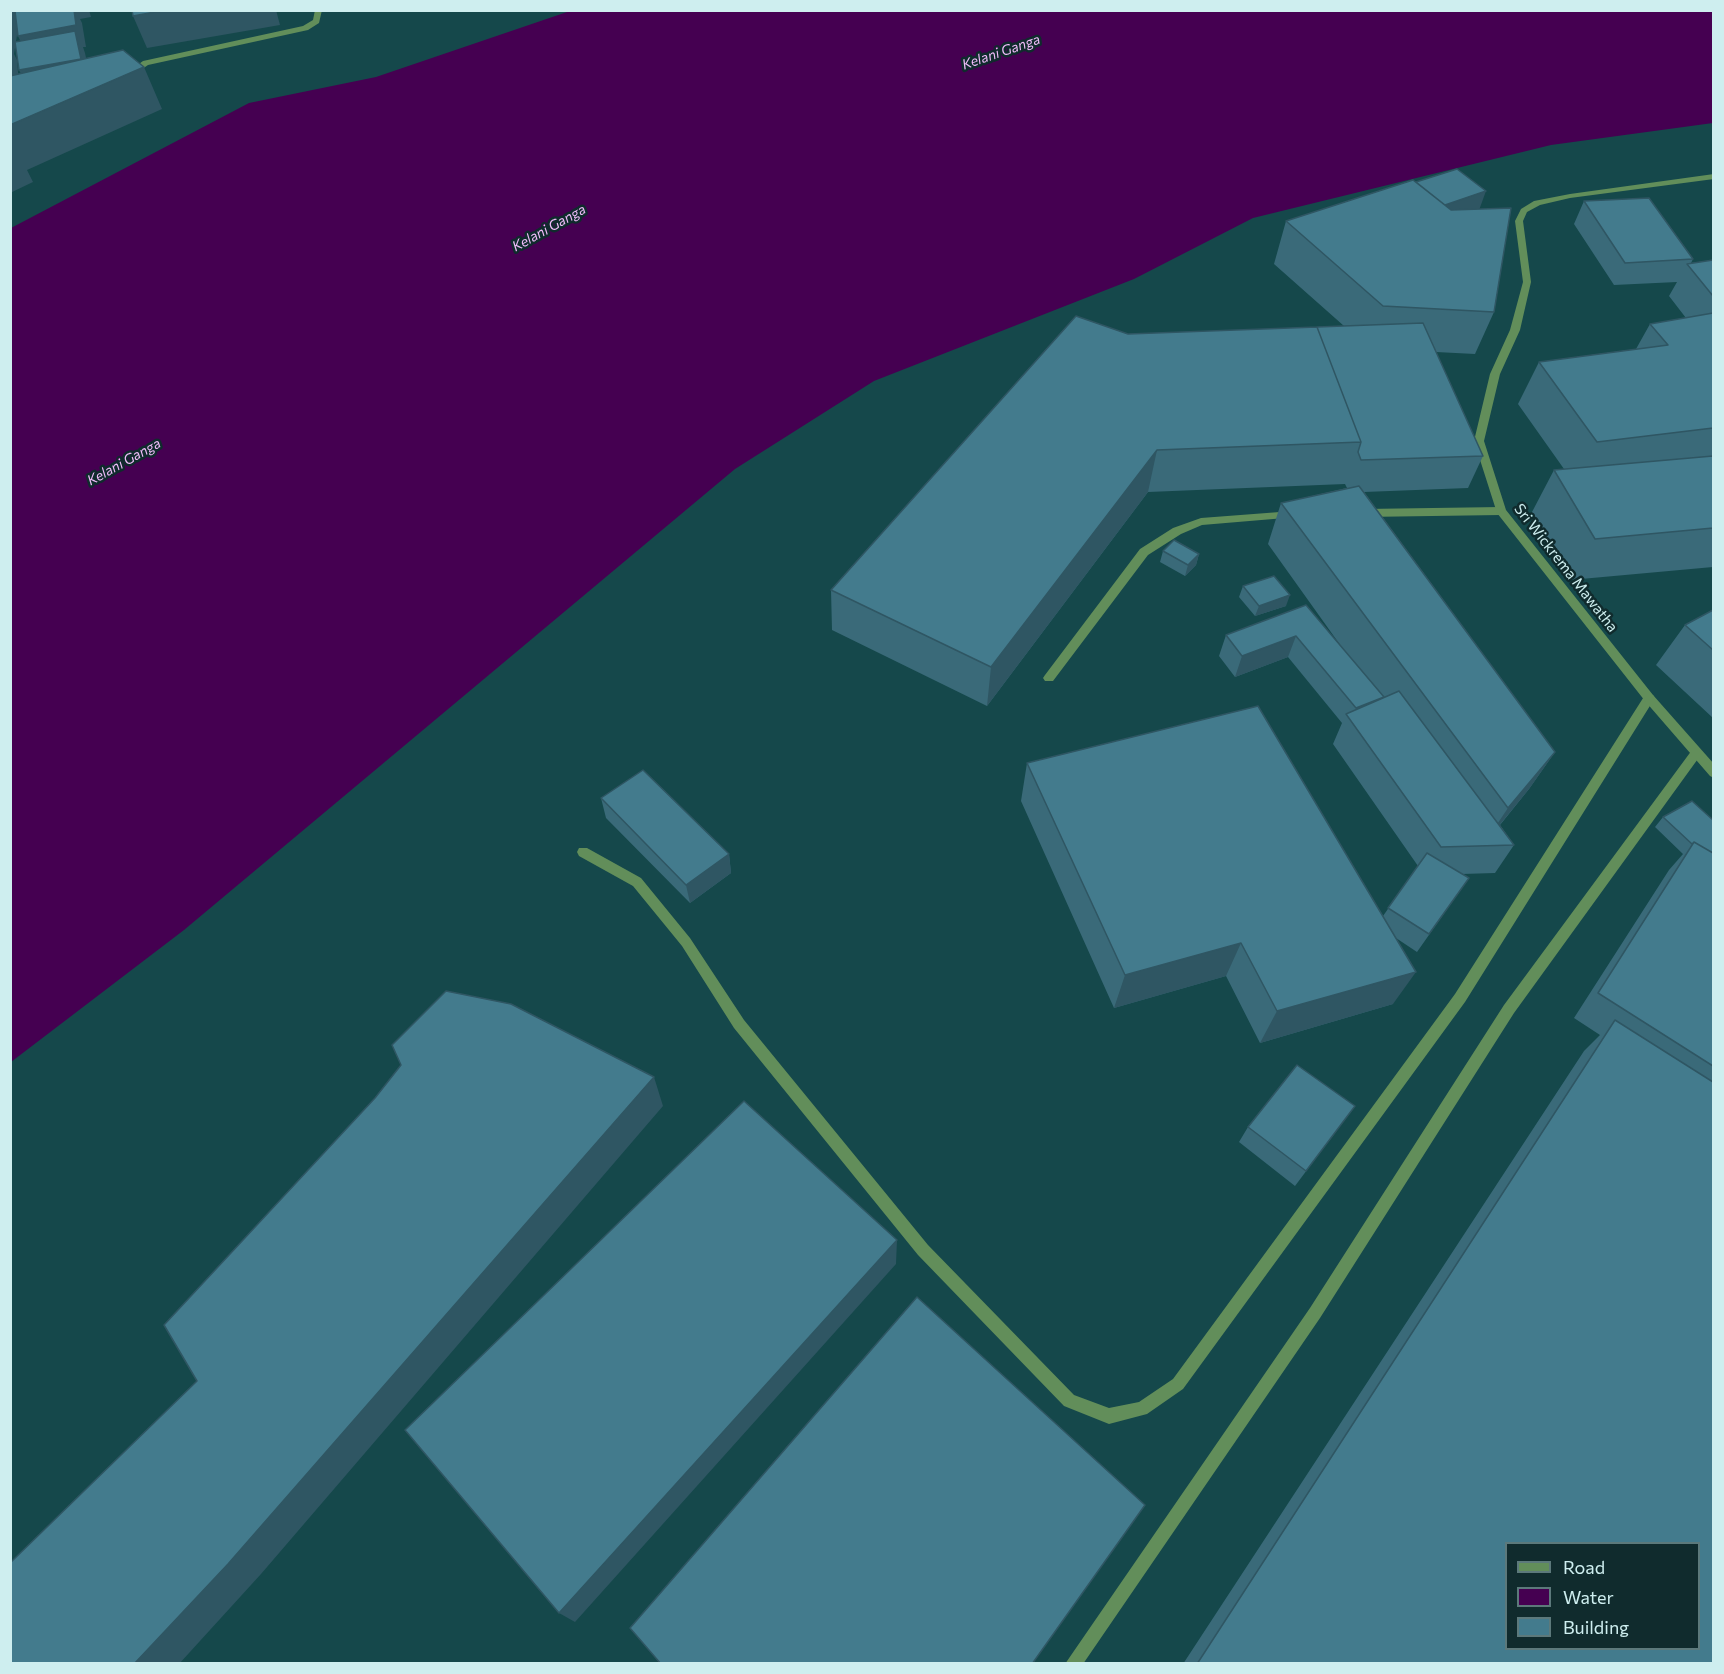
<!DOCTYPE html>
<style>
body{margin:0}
#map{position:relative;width:1724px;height:1674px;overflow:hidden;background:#15484b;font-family:Commissioner,sans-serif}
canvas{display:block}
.frame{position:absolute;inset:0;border:12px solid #ceeeef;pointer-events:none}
.legend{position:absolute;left:1505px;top:1542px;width:195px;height:108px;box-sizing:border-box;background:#102b2d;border:2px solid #5c797b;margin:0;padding:8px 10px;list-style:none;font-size:18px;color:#ceeeef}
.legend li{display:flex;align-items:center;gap:12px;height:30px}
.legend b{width:30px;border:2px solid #5c797b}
</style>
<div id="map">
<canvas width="1724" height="1674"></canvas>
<div class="frame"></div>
<ul class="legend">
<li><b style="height:8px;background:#628e5a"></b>Road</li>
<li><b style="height:16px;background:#450051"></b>Water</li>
<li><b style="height:16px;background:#437b8d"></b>Building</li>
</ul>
</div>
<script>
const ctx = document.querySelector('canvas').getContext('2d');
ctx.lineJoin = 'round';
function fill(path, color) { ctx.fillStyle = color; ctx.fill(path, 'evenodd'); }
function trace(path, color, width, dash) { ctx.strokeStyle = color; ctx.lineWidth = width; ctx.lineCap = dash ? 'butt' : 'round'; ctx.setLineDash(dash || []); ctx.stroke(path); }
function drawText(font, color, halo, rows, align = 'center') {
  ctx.font = font + ' Commissioner,sans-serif'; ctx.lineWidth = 5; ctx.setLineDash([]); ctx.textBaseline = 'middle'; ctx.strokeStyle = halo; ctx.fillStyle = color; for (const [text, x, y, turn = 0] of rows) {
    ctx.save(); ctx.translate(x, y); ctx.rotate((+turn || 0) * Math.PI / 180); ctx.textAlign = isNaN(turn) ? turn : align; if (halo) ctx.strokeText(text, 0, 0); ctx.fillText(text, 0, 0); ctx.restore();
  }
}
const water = new Path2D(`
 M 570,11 L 1713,11 L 1713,123 L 1551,145 L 1253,218 L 1134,279 L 874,381 L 735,469 L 184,930 L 11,1062 L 11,228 L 249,103 L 376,77 Z`);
const lane = new Path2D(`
 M 315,10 L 322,10 L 319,23 L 308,30 L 148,65 L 132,76 L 125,74 L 143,61 L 303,26 L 313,20 Z
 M 1501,507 L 1506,511 L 1501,515 L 1364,517 L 1359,513 L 1364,509 Z
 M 1293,511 L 1297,513 L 1297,517 L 1202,525 L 1181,534 L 1148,555 L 1053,681 L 1045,681 L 1043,678 L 1045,675 L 1140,549 L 1173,528 L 1201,518 Z
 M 1649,694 L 1653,695 L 1655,698 L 1653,701 L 1465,1002 L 1183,1389 L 1147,1414 L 1109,1424 L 1064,1406 L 918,1255 L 734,1028 L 682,946 L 633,886 L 579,856 L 577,852 L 579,848 L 587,848 L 641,878 L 690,938 L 744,1020 L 928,1245 L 1074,1395 L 1109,1408 L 1139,1402 L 1173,1379 L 1455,994 L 1645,695 Z
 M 1696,748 L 1702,753 L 1700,756 L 1514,1013 L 1320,1318 L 1083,1664 L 1065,1664 L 1310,1308 L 1504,1005 L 1692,750 Z`);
const street = new Path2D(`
 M 1714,174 L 1714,179 L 1570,198 L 1540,205 L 1527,212 L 1523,221 L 1531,282 L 1520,330 L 1500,374 L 1484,441 L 1506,510 L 1653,695 L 1714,764 L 1714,778 L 1710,776 L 1645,701 L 1497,513 L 1474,441 L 1490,374 L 1510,330 L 1523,282 L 1515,221 L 1521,209 L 1534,201 L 1570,194 Z`);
const wall = new Path2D(`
 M 1416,182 L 1479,209 L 1494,312 L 1475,354 L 1436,352 L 1483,456 L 1468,488 L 1364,492 L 1555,752 L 1529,789 L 1500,825 L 1514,845 L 1495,873 L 1462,874 L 1469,878 L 1417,952 L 1396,938 L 1393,1004 L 1260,1043 L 1226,976 L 1114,1008 L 1021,801 L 1027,763 L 1383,916 L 1418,866 L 1333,744 L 1342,723 L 1288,657 L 1235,677 L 1219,656 L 1226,635 L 1306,605 L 1343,649 L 1268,544 L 1281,503 L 1347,488 L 1345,484 L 1148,492 L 987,706 L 832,630 L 831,590 L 1128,334 L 1344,326 L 1274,264 L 1286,221 Z
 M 1584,201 L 1693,259 L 1691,263 L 1713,260 L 1713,567 L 1570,580 L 1532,512 L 1554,470 L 1564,469 L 1518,404 L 1539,362 L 1636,349 L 1650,324 L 1686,318 L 1669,296 L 1677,282 L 1614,285 L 1574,224 Z
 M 1163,551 L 1199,554 L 1196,565 L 1185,576 L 1160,562 Z
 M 1243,586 L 1286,606 L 1255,616 L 1239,597 Z
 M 1713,610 L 1713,718 L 1656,665 L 1685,625 Z
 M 601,798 L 729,854 L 731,873 L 690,903 L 606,818 Z
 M 1663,817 L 1713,820 L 1713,1664 L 1183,1664 L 1584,1051 L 1600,1035 L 1574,1018 L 1669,870 L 1683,854 L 1655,827 Z
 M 1355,1106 L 1295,1186 L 1239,1142 L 1248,1127 Z`);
const shadedWall = new Path2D(`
 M 10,10 L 21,10 L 14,54 L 17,60 L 20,96 L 10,97 Z
 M 28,10 L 89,10 L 91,17 L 80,19 L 82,23 L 86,47 L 83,47 L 85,53 L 91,81 L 30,92 L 19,70 L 28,57 L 18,36 Z
 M 166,10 L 276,10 L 280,25 L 147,48 L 133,16 Z
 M 144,67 L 162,109 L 27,170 L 33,182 L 10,193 L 10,125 Z
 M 1486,191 L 1478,213 L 1422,213 Z
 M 1157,450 L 1148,492 L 987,706 L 991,667 Z
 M 1199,554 L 1196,565 L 1185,576 L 1188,565 Z
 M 1290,595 L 1286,606 L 1255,616 L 1259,606 Z
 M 1296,636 L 1288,657 L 1235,677 L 1242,656 Z
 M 1555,752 L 1529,789 L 1483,845 L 1508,808 Z
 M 729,854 L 731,873 L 690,903 L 686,885 Z
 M 1241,943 L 1226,976 L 1114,1008 L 1125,975 Z
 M 1416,972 L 1393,1004 L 1260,1043 L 1277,1011 Z
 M 654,1077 L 663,1106 L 261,1574 L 179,1664 L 134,1664 Z
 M 897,1240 L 896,1264 L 575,1622 L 559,1613 Z`);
const building = new Path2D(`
 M 20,10 L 74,10 L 76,25 L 18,36 L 15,11 Z
 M 132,10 L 166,10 L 133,16 Z
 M 75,31 L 81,59 L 19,70 L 15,42 Z
 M 123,50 L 144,67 L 10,125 L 10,76 Z
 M 1457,169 L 1486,191 L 1445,205 L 1416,182 Z
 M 1413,180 L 1451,210 L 1511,208 L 1494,312 L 1383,306 L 1286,221 Z
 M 1649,198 L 1693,259 L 1625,263 L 1584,201 Z
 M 1713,260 L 1713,296 L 1687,264 Z
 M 1713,313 L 1713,428 L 1597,442 L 1539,362 L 1668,345 L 1650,324 Z
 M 1076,316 L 1128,334 L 1317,327 L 1361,442 L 1157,450 L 991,667 L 831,590 Z
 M 1423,323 L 1483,456 L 1361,460 L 1358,452 L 1361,442 L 1317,327 Z
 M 1713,456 L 1713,528 L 1595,539 L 1554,470 Z
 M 1359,486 L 1555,752 L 1508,808 L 1281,503 Z
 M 1174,540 L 1199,554 L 1188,565 L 1163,551 Z
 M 1274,576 L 1290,595 L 1259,606 L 1243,586 Z
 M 1306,605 L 1384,697 L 1356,708 L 1296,636 L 1242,656 L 1226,635 Z
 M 1713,610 L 1713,650 L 1685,625 Z
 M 1399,691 L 1514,845 L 1441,847 L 1346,714 Z
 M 1258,706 L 1416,972 L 1277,1011 L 1241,943 L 1125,975 L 1027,763 Z
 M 643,770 L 729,854 L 686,885 L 601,798 Z
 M 1692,801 L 1713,820 L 1713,853 L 1694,842 L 1692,844 L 1663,817 Z
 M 1694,842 L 1713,853 L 1713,1066 L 1598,993 Z
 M 1427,853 L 1469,878 L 1429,934 L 1388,908 Z
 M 446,991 L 511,1004 L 654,1077 L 228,1564 L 134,1664 L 10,1664 L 10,1563 L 197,1381 L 164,1325 L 375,1098 L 401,1065 L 392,1045 Z
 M 1615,1020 L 1713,1082 L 1713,1664 L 1197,1664 ZM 1506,1544 L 1698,1544 L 1698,1648 L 1506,1648 Z
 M 1297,1065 L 1355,1106 L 1306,1171 L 1248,1127 Z
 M 744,1101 L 897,1240 L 559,1613 L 405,1430 Z
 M 917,1297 L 1145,1505 L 1032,1664 L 661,1664 L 630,1628 Z`);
const farWaternames = [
 ["Kelani Ganga",1001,52,-19],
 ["Kelani Ganga",549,228,-29],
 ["Kelani Ganga",124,462,-29]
];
const streetNames = [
 ["Sri Wickrema Mawatha",1566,568,52]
];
fill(water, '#450051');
fill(lane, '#628e5a');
fill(street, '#628e5a');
fill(wall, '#3a6a79');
fill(shadedWall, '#2f5663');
fill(building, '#437b8d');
trace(building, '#2f5663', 1.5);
drawText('italic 14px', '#f0bcfa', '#102b2d', farWaternames);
drawText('15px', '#ceeeef', '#102b2d', streetNames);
</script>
